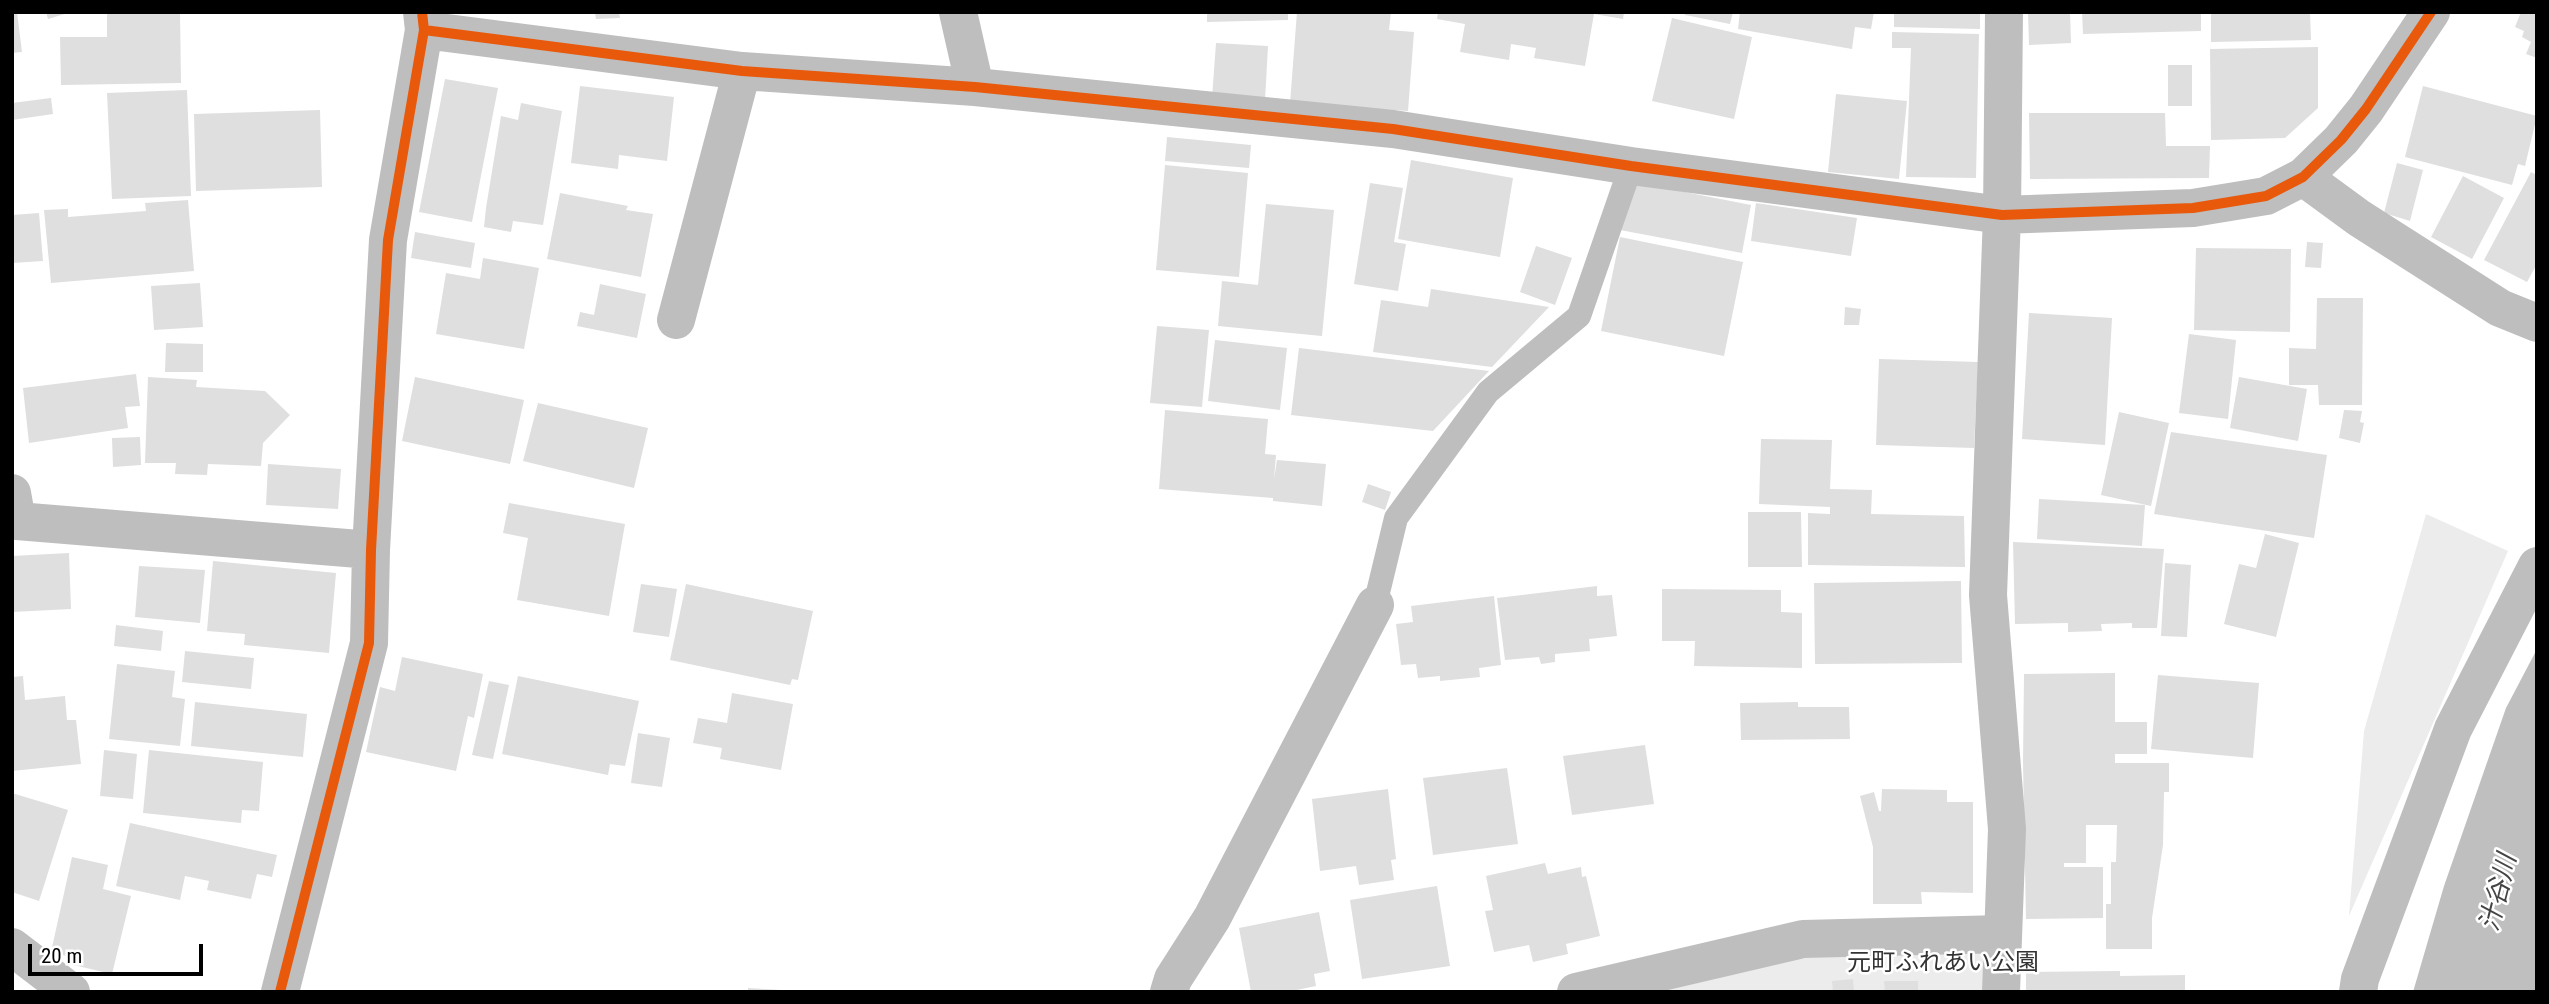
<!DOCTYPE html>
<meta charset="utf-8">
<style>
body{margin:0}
#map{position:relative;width:2549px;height:1004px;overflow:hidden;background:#fff;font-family:"Roboto Condensed",sans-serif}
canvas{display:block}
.frame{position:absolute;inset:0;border:14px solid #000;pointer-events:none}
.scale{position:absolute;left:28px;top:944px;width:175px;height:32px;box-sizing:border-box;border:4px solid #000;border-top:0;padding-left:9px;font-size:21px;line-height:24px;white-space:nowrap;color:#000;-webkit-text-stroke:5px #fff;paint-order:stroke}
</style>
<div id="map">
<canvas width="2549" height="1004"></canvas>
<div class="frame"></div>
<div class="scale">20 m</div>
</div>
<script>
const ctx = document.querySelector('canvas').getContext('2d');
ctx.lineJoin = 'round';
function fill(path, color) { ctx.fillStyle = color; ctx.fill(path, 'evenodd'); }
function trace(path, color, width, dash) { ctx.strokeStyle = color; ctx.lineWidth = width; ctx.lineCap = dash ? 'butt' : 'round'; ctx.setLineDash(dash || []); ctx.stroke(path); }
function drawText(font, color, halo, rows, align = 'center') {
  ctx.font = font + ' "Roboto Condensed","Noto Sans JP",sans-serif'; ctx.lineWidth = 5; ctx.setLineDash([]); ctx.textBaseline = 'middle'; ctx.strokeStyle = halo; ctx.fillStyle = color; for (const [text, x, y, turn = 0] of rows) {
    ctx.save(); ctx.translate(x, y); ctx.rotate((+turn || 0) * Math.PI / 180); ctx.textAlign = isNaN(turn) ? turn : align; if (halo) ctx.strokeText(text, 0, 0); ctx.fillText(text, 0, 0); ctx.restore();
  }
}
const green = new Path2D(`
 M 2426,514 L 2508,551 L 2349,916 L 2364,731 Z
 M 2003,934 L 2001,992 L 1559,992 L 1578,986 Z`);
const water = new Path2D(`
 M 2537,649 L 2537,992 L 2413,992 L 2444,886 L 2506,708 Z`);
const building = new Path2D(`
 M 12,12 L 17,12 L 22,52 L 12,53 Z
 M 46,12 L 68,12 L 68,13 L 48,19 Z
 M 107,12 L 180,12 L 181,83 L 61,85 L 60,37 L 107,37 Z
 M 599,12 L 619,12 L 620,18 L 596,19 L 595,13 Z
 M 1207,12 L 1288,12 L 1288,20 L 1207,22 Z
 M 1297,12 L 1391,12 L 1389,30 L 1414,32 L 1408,111 L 1290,103 Z
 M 1438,12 L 1624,12 L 1623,19 L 1594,14 L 1585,66 L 1534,58 L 1536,48 L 1511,44 L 1509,60 L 1460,52 L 1465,24 L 1437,19 Z
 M 1685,12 L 1733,12 L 1730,24 L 1685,15 Z
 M 1740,12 L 1874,12 L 1871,29 L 1855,27 L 1852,49 L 1738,29 Z
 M 1894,12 L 1980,12 L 1980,29 L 1894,27 Z
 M 2028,12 L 2070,12 L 2071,43 L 2029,45 Z
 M 2082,12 L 2201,12 L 2201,31 L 2083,34 Z
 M 2211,12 L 2310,12 L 2311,40 L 2211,42 Z
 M 2521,12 L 2537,12 L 2537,58 L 2526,54 L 2531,42 L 2522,37 L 2524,31 L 2515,27 Z
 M 1672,18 L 1752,37 L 1734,119 L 1652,101 Z
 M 1892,32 L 1979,34 L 1976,178 L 1906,177 L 1911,48 L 1892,48 Z
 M 1216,43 L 1268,46 L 1265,101 L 1212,98 Z
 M 2318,47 L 2318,108 L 2285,138 L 2211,140 L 2210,49 Z
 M 2168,65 L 2192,65 L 2192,106 L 2168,106 Z
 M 445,79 L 498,88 L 472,222 L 419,212 Z
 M 580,86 L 674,97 L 667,161 L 619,155 L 618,169 L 571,163 Z
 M 2423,86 L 2537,116 L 2525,166 L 2518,164 L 2512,185 L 2405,157 Z
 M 187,90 L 191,196 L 112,199 L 107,93 Z
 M 1836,94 L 1907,101 L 1899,179 L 1828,172 Z
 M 51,98 L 53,114 L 12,120 L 12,103 Z
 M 521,103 L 562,111 L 543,225 L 513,221 L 511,232 L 484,227 L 486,208 L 501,116 L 518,120 Z
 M 320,110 L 322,187 L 196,191 L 194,114 Z
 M 2029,113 L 2165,113 L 2166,146 L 2210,146 L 2209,178 L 2030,179 Z
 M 1167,137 L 1251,145 L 1249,168 L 1165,161 Z
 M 1411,160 L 1513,178 L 1500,257 L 1398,239 Z
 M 2397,163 L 2423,170 L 2410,221 L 2384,213 Z
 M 1165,165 L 1248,173 L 1239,277 L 1156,270 Z
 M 2531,172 L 2537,175 L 2537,264 L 2527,282 L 2484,260 Z
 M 2463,176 L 2504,198 L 2472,259 L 2431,237 Z
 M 1629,181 L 1751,205 L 1742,253 L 1620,230 Z
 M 1370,183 L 1403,188 L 1394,242 L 1406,244 L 1398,291 L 1354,284 Z
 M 560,193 L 628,206 L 626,210 L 653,214 L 641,277 L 547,259 Z
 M 188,200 L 194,271 L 51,283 L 44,210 L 68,209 L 68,217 L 146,211 L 145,203 Z
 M 1756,203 L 1857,218 L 1851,256 L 1751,241 Z
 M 1266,204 L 1334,210 L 1322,336 L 1218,326 L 1222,281 L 1258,285 Z
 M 39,213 L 43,261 L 12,263 L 12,215 Z
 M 415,232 L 475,243 L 471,268 L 411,258 Z
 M 1620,237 L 1743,262 L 1724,356 L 1601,331 Z
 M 2307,242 L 2323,243 L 2321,268 L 2305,267 Z
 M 1536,246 L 1572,258 L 1555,305 L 1520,292 Z
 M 2196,248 L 2291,249 L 2290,332 L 2194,330 Z
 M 483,258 L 539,268 L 524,349 L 436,334 L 446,273 L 480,279 Z
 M 200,283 L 203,327 L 154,330 L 151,286 Z
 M 600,284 L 646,294 L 637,338 L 577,326 L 580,312 L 594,315 Z
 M 1431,289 L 1549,307 L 1492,367 L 1373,352 L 1381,300 L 1428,307 Z
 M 2317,298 L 2363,298 L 2362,405 L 2319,405 L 2318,385 L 2289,385 L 2289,348 L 2316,349 Z
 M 1845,307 L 1861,309 L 1859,325 L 1844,325 Z
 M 2029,313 L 2112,318 L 2105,445 L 2022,439 Z
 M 1157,326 L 1209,330 L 1202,407 L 1150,403 Z
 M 2189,334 L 2236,340 L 2228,419 L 2179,413 Z
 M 1215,340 L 1287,348 L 1280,410 L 1208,401 Z
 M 166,343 L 203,344 L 203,372 L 165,372 Z
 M 1299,348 L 1489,371 L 1433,431 L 1291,415 Z
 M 1879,359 L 1978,362 L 1974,448 L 1876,445 Z
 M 136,374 L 140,406 L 125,407 L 128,428 L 29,443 L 23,388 Z
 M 148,377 L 197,380 L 196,387 L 265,391 L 290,415 L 263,443 L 261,466 L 208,464 L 207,475 L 175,474 L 176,463 L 145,463 Z
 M 415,377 L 524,400 L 510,464 L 402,441 Z
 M 2239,377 L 2307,389 L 2298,441 L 2230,428 Z
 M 538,403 L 648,428 L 634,488 L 523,461 Z
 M 1165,410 L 1268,419 L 1265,454 L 1276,455 L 1274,479 L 1277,460 L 1326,464 L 1322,506 L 1273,501 L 1273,498 L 1159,489 Z
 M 2344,410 L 2362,411 L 2360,422 L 2364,423 L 2360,443 L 2339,438 Z
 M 2119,412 L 2169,423 L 2151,506 L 2101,495 Z
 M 2171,432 L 2327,455 L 2314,538 L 2154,514 Z
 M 140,437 L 141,465 L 113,467 L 112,438 Z
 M 1761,439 L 1832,440 L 1830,489 L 1872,490 L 1871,514 L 1964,516 L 1965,567 L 1808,565 L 1808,513 L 1830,514 L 1830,507 L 1759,504 Z
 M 268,464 L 341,469 L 338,509 L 266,505 Z
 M 1368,484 L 1391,492 L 1385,510 L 1362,502 Z
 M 2039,499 L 2145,505 L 2142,546 L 2037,539 Z
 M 509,503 L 625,524 L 609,616 L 517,600 L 528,538 L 503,533 Z
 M 1748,512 L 1801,512 L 1802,567 L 1748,567 Z
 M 2265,534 L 2299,543 L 2276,637 L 2224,624 L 2239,564 L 2256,568 Z
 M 2013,542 L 2164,549 L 2157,628 L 2132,628 L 2132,623 L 2101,624 L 2102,631 L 2068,632 L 2068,623 L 2015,624 Z
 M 69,553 L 71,609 L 12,612 L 12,556 Z
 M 213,561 L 336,573 L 329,653 L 244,645 L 245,634 L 207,631 Z
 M 2165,563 L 2191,565 L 2187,637 L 2161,636 Z
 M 139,566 L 205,570 L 200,623 L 135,617 Z
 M 1961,581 L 1962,663 L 1815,664 L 1814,583 Z
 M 641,584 L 677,589 L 669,637 L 633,632 Z
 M 686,584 L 813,611 L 798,680 L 792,679 L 790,685 L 670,660 Z
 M 1597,586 L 1597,596 L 1612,595 L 1617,636 L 1589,639 L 1590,651 L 1555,654 L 1555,662 L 1541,664 L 1539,657 L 1505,660 L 1497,598 Z
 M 1662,589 L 1781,590 L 1781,612 L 1802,613 L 1802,668 L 1694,666 L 1695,641 L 1662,641 Z
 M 1494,596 L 1501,665 L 1479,668 L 1480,677 L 1440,681 L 1440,676 L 1418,678 L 1416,664 L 1401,665 L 1396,624 L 1413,622 L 1411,606 Z
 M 116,625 L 163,631 L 161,651 L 114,646 Z
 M 185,651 L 254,658 L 251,689 L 182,682 Z
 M 402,657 L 483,674 L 474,718 L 468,716 L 456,771 L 366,752 L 380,687 L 395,691 Z
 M 117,664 L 175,671 L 172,697 L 185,699 L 180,746 L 109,739 Z
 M 2115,673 L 2115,722 L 2147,722 L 2147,754 L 2115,754 L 2115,763 L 2169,763 L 2169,792 L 2164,792 L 2163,845 L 2152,918 L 2152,949 L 2106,949 L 2106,904 L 2111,904 L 2111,862 L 2116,862 L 2117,825 L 2086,825 L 2086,863 L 2064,863 L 2064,867 L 2103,867 L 2103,918 L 2026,919 L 2023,763 L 2024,674 Z
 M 2158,675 L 2259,683 L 2253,758 L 2151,749 Z
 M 23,676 L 25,700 L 65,696 L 67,720 L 76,720 L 81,764 L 12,771 L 12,677 Z
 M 518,676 L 639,701 L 625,766 L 610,764 L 608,775 L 502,754 Z
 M 489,681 L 509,685 L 493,759 L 472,755 Z
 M 732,693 L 793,704 L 781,770 L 720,759 L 722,748 L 693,743 L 698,718 L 727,723 Z
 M 195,702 L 307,714 L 303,757 L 191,746 Z
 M 1798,702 L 1798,707 L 1849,707 L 1850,739 L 1741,740 L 1740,703 Z
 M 638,733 L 670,738 L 662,787 L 631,783 Z
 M 1645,745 L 1654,804 L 1572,815 L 1563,756 Z
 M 104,750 L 137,754 L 133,799 L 100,796 Z
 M 149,750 L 263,762 L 259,811 L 242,810 L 241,823 L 143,813 Z
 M 1507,768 L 1518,844 L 1433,855 L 1423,778 Z
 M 1388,789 L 1396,859 L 1391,860 L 1394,880 L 1359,885 L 1356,866 L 1320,871 L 1312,799 Z
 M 1882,789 L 1947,790 L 1947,802 L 1973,802 L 1973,893 L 1921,892 L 1922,904 L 1873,904 L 1873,847 L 1860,796 L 1874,792 L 1879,811 L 1881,811 Z
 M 12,793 L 68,810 L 39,901 L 12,892 Z
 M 130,823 L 277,855 L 272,877 L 257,874 L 251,899 L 207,890 L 209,881 L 185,876 L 180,900 L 116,886 Z
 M 72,857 L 108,865 L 103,889 L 131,896 L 112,974 L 69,964 L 70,957 L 51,952 Z
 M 1545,863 L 1548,874 L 1581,867 L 1582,877 L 1586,876 L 1600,936 L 1566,944 L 1568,954 L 1533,962 L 1529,945 L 1494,952 L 1485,911 L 1493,910 L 1486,876 Z
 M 1437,886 L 1450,966 L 1362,979 L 1350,900 Z
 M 1319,912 L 1330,971 L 1314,974 L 1316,986 L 1287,992 L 1251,992 L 1239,928 Z
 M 2120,971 L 2120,976 L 2185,975 L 2185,992 L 2026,992 L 2026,972 Z
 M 1853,979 L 1854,992 L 1833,992 L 1832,981 Z
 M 1884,981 L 1918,981 L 1918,992 L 1885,992 Z
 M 748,988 L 781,990 L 781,992 L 748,992 Z`);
const lane = new Path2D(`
 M 1375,605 L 1396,518 L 1488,392 L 1579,316 L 1631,166`);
const street = new Path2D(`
 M 958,12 L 975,87
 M 424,30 L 742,71 L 975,87 L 1393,129 L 1631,166 L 2002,215 L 2193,208 L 2266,196 L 2303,177 L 2341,140 L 2366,109 L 2431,12
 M 2303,177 L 2359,218 L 2500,308 L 2537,323
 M 676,320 L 742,71
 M 12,493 L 17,521 L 371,550
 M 12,947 L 71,992
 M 280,992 L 369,643 L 371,550 L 388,240 L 424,30 L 422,12
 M 1169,992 L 1173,979 L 1212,918 L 1375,605
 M 1576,992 L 1803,939 L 2003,934
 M 2001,992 L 2007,829 L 1988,595 L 2002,215 L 2004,12
 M 2358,992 L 2360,979 L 2453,729 L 2537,566`);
const cycleway = new Path2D(`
 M 424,30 L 742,71 L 975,87 L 1393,129 L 1631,166 L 2002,215 L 2193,208 L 2266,196 L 2303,177 L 2341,140 L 2366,109 L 2431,12
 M 280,992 L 369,643 L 371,550 L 388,240 L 424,30 L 422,12`);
const parkNames = [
 ["元町ふれあい公園",1943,964]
];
const waterNames = [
 ["汁谷川",2500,893,-76]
];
fill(green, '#ececec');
fill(water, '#bfbfbf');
fill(building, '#dfdfdf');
trace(lane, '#bebebe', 24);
trace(street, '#bebebe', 38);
trace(cycleway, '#e8590c', 10);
drawText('24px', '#333', '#fff', parkNames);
drawText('italic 26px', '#444', '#fff', waterNames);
</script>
